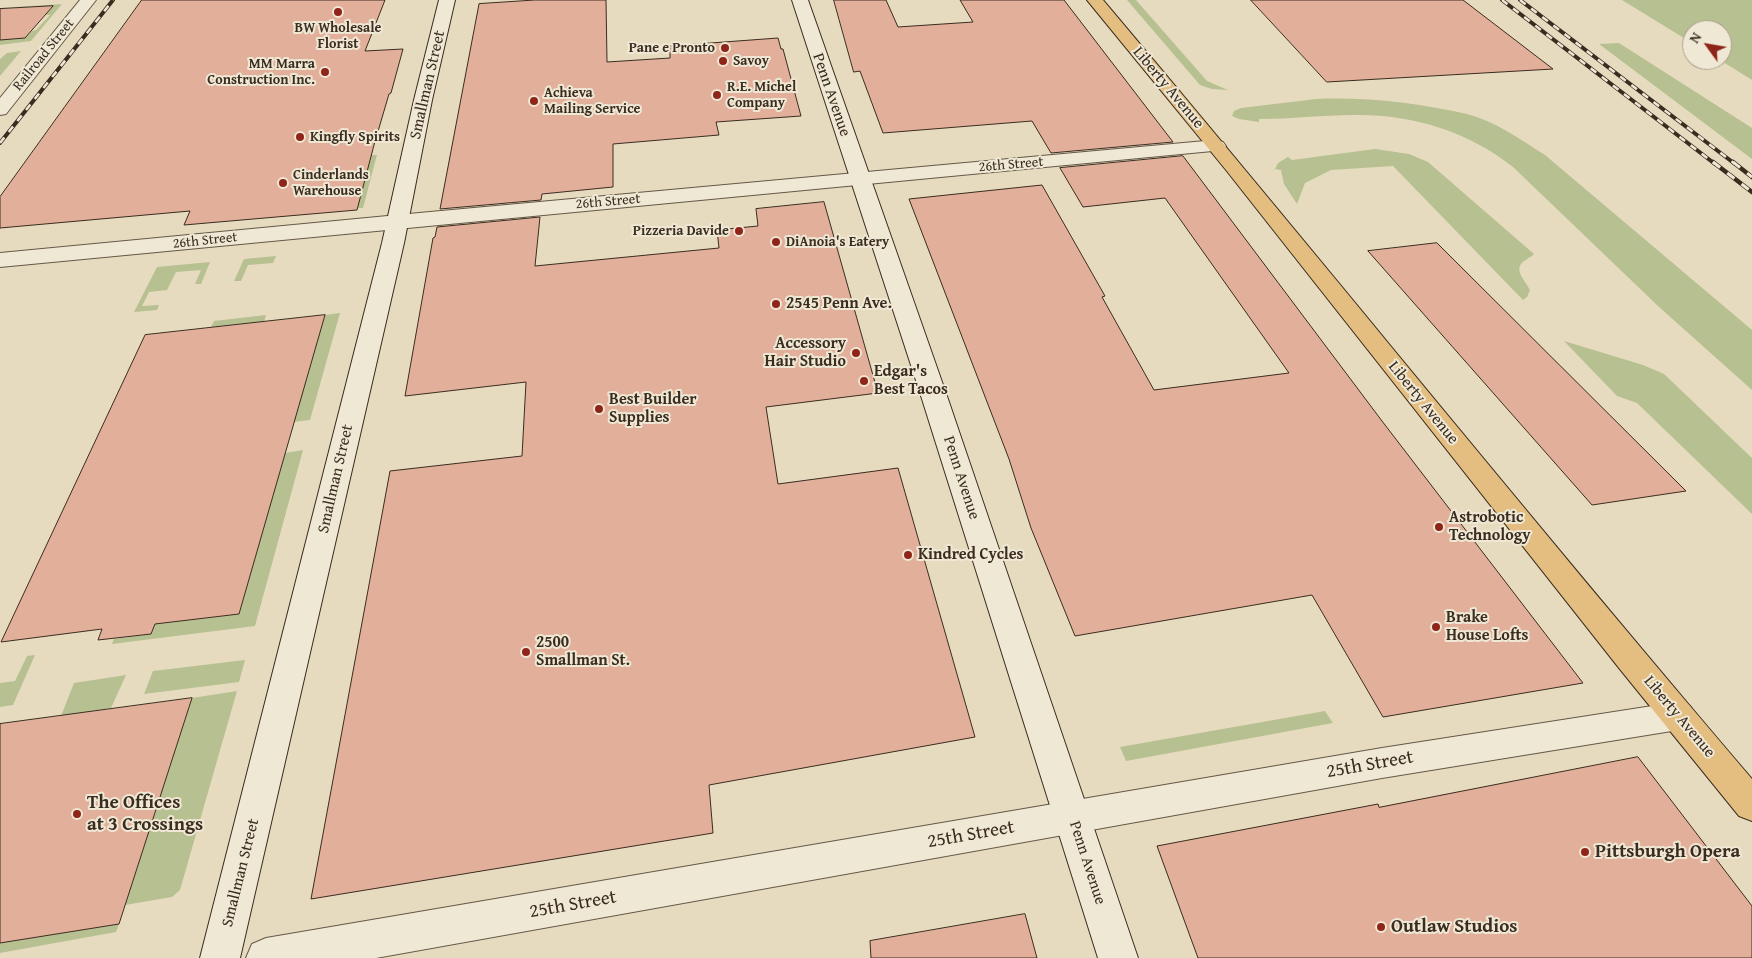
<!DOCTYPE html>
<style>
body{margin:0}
#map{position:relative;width:1752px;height:958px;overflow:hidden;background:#e7dbbf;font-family:"Gentium Book Plus",serif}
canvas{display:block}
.north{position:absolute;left:1682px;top:20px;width:50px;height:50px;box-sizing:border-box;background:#efe8d5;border:1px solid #a79d8c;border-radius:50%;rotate:302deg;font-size:14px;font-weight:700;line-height:20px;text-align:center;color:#3a2c1f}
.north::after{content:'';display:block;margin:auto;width:18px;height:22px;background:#8f2418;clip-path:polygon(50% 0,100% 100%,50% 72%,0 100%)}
</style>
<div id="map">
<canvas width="1752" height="958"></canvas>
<div class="north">N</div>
</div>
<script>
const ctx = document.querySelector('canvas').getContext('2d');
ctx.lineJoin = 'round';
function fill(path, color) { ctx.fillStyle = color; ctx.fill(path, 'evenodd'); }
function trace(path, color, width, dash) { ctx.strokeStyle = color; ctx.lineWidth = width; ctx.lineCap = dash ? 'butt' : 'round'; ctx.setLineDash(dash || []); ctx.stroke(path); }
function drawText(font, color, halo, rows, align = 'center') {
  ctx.font = font + ' "Gentium Book Plus",serif'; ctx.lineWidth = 4; ctx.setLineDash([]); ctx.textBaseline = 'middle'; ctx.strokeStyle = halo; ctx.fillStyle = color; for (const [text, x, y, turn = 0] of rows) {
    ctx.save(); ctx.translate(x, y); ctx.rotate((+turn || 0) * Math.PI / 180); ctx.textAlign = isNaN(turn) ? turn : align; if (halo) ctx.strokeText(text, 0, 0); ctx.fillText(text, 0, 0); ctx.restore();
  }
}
const green = new Path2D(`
 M 1127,0 L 1136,0 L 1207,81 L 1228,90 L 1212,89 L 1200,85 Z
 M 1622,0 L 1752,0 L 1752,80 L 1720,60 L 1722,60 L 1722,30 L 1692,30 L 1692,43 Z
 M 62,4 L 31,41 L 0,45 L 0,39 L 25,38 L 32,31 L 36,30 L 50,15 L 45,15 L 53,6 L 0,8 Z
 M 1619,43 L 1752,128 L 1752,159 L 1599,44 Z
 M 21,51 L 0,76 L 0,59 L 7,53 Z
 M 1316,99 C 1367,97 1417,103 1467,114 C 1495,121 1521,140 1545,155 L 1752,330 L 1752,390 L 1658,306 L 1513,167 C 1468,131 1411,114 1354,115 C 1322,115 1291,119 1259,119 L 1259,122 L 1239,119 L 1232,116 L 1234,111 L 1241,108 Z
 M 1375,149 L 1409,154 L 1428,162 L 1534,254 C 1530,258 1524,260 1521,264 C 1515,272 1527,283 1530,290 L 1527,297 L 1523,300 L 1393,166 L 1331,170 L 1305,183 L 1297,204 L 1284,184 L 1281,170 L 1275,169 L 1278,163 L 1288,157 L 1292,160 Z
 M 371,155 L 377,155 L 363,208 L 357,208 Z
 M 276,256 L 273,263 L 248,265 L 241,281 L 234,281 L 244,259 Z
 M 210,262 L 201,284 L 195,284 L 201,270 L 176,272 L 167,290 L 149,292 L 142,306 L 159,305 L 157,310 L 134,312 L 157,267 Z
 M 340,313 L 310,420 L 293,422 L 325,315 Z
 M 266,315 L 264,322 L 211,327 L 214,321 Z
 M 1564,341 L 1643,365 L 1664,374 L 1752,458 L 1752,514 L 1637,403 L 1617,396 Z
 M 303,450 L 255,626 L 112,644 L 114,639 L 151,634 L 155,624 L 239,614 L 285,453 Z
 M 35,655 L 13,705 L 0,707 L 0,683 L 15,681 L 27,656 Z
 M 245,660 L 239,682 L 144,694 L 153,671 Z
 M 126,675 L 111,708 L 61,716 L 74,683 Z
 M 237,691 L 180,890 L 172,897 L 125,905 L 192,698 Z
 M 1325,711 L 1333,723 L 1126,761 L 1120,747 Z
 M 119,924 L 116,932 L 0,953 L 0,943 Z`);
const building = new Path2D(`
 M 142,0 L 385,0 L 365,51 L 403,49 L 391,93 L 389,94 L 374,145 L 357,210 L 184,225 L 190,211 L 0,228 L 0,197 Z
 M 535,0 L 606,0 L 607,62 L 670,58 L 670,46 L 778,38 L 781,49 L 783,49 L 801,116 L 716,122 L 719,135 L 613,144 L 613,187 L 542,194 L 541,200 L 440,209 L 479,4 Z
 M 834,0 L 886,0 L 898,27 L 973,22 L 960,0 L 1064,0 L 1173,142 L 1051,153 L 1032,121 L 883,133 L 860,71 L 854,72 Z
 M 1251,0 L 1463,0 L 1553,69 L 1327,82 Z
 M 53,6 L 25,38 L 0,40 L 0,9 Z
 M 1183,156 L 1382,421 L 1583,683 L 1383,717 L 1312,595 L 1075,636 L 1031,528 L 1009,459 L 909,199 L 1042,185 L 1105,296 L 1102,297 L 1154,390 L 1289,373 L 1165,198 L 1083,207 L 1060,168 Z
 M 824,202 L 878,393 L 766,407 L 778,484 L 898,468 L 975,737 L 709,785 L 713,833 L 311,899 L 390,471 L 522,456 L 526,382 L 405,396 L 433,238 L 435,237 L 437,227 L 540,217 L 535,266 L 719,248 L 717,230 L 758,226 L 756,209 Z
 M 1437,243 L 1686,491 L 1592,505 L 1368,251 Z
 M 325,315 L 239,614 L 155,624 L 151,634 L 98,640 L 102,629 L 1,642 L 145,335 Z
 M 192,698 L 119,924 L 0,943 L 0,724 Z
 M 1638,757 L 1752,906 L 1752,958 L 1198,958 L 1157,846 L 1378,804 L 1379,807 Z
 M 1025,914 L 1037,958 L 871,958 L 870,941 Z`);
const street = new Path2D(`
 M 80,0 L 96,0 L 6,114 L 0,115 L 0,98 Z
 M 1216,140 L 1223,142 L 1226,146 L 1223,150 L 0,267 L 0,253 L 419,213 Z
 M 1678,702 L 1690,706 L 1695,716 L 1690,726 L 1678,730 L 1382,778 L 376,958 L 246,958 L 252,944 L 266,938 L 1382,748 Z`);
const secondary = new Path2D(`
 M 439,0 L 455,0 L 432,100 L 404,243 L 240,958 L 200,958 L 382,243 L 414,100 Z
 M 792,0 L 808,0 L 948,399 L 1138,958 L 1098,958 L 922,399 Z`);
const primary = new Path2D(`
 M 1087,0 L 1103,0 C 1321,258 1532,522 1752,779 L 1752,821 L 1739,816 L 1619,668 L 1226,170 Z`);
const railFar1 = new Path2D(`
 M 1502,0 L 1715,164
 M 1520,0 L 1735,164
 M 0,143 L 113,0`);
const rail = new Path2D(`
 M 1713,162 L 1752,192
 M 1733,162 L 1752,177`);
const markers = [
 [338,12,5,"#8f2418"],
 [725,48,5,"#8f2418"],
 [723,61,5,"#8f2418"],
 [325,72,5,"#8f2418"],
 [717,95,5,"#8f2418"],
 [534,101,5,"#8f2418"],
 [300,137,5,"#8f2418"],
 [283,183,5,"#8f2418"],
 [739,231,5,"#8f2418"],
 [776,242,5,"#8f2418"],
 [776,304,5,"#8f2418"],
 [856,353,5,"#8f2418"],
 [864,381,5,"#8f2418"],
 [599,409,5,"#8f2418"],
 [1439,527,5,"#8f2418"],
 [908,555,5,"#8f2418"],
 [1436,627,5,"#8f2418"],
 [526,652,5,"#8f2418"],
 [77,814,5,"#8f2418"],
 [1585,852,5,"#8f2418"],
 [1381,927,5,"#8f2418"]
];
const farPoinames = [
 ["BW Wholesale",338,28,"center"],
 ["Florist",338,44,"center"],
 ["Pane e Pronto",715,48,"right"],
 ["Savoy",733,61],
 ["MM Marra",315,64,"right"],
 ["Construction Inc.",315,80,"right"],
 ["R.E. Michel",727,87],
 ["Company",727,103],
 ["Achieva",544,93],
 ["Mailing Service",544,109],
 ["Kingfly Spirits",310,137],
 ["Cinderlands",293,175],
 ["Warehouse",293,191],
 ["Pizzeria Davide",729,231,"right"],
 ["DiAnoia's Eatery",786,242]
];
const farStreetnames = [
 ["Railroad Street",44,55,-51],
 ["26th Street",1011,165,-5],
 ["26th Street",608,202,-5],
 ["26th Street",205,241,-6]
];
const streetNames = [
 ["Smallman Street",428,85,-77],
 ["Liberty Avenue",1168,88,50],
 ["Penn Avenue",831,95,71],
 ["Liberty Avenue",1423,403,51],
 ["Penn Avenue",961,478,72],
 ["Smallman Street",336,479,-77],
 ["Liberty Avenue",1679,717,50],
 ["Penn Avenue",1087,863,72],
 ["Smallman Street",241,873,-76]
];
const poiNames = [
 ["2545 Penn Ave.",786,304],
 ["Accessory",846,344,"right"],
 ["Hair Studio",846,362,"right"],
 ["Edgar's",874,372],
 ["Best Tacos",874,390],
 ["Best Builder",609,400],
 ["Supplies",609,418],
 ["Astrobotic",1449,518],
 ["Technology",1449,536],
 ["Kindred Cycles",918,555],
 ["Brake",1446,618],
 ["House Lofts",1446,636],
 ["2500",536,643],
 ["Smallman St.",536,661]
];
const nearStreetnames = [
 ["25th Street",1370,765,-10],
 ["25th Street",971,835,-10],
 ["25th Street",573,905,-10]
];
const nearPoinames = [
 ["The Offices",87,803],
 ["at 3 Crossings",87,825],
 ["Pittsburgh Opera",1595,852],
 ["Outlaw Studios",1391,927]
];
fill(green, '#b7c091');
fill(building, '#e2af9b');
trace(building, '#3a2c1f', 1);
trace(street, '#655847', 2);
trace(secondary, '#3a2c1f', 2);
trace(primary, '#3a2c1f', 2);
fill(street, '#efe8d5');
fill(secondary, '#efe8d5');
fill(primary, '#e4be80');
trace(railFar1, '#3a2c1f', 4);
trace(rail, '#3a2c1f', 4.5);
trace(railFar1, '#efe8d5', 2.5, [7]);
trace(rail, '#efe8d5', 3, [9]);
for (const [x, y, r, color] of markers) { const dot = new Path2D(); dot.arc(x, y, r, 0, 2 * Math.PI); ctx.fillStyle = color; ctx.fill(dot); trace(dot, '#efe8d5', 2); }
drawText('bold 14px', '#3a2c1f', '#efe8d5', farPoinames, 'left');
drawText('14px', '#3a2c1f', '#efe8d5', farStreetnames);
drawText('16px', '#3a2c1f', '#efe8d5', streetNames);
drawText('bold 16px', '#3a2c1f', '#efe8d5', poiNames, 'left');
drawText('19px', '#3a2c1f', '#efe8d5', nearStreetnames);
drawText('bold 19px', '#3a2c1f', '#efe8d5', nearPoinames, 'left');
</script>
